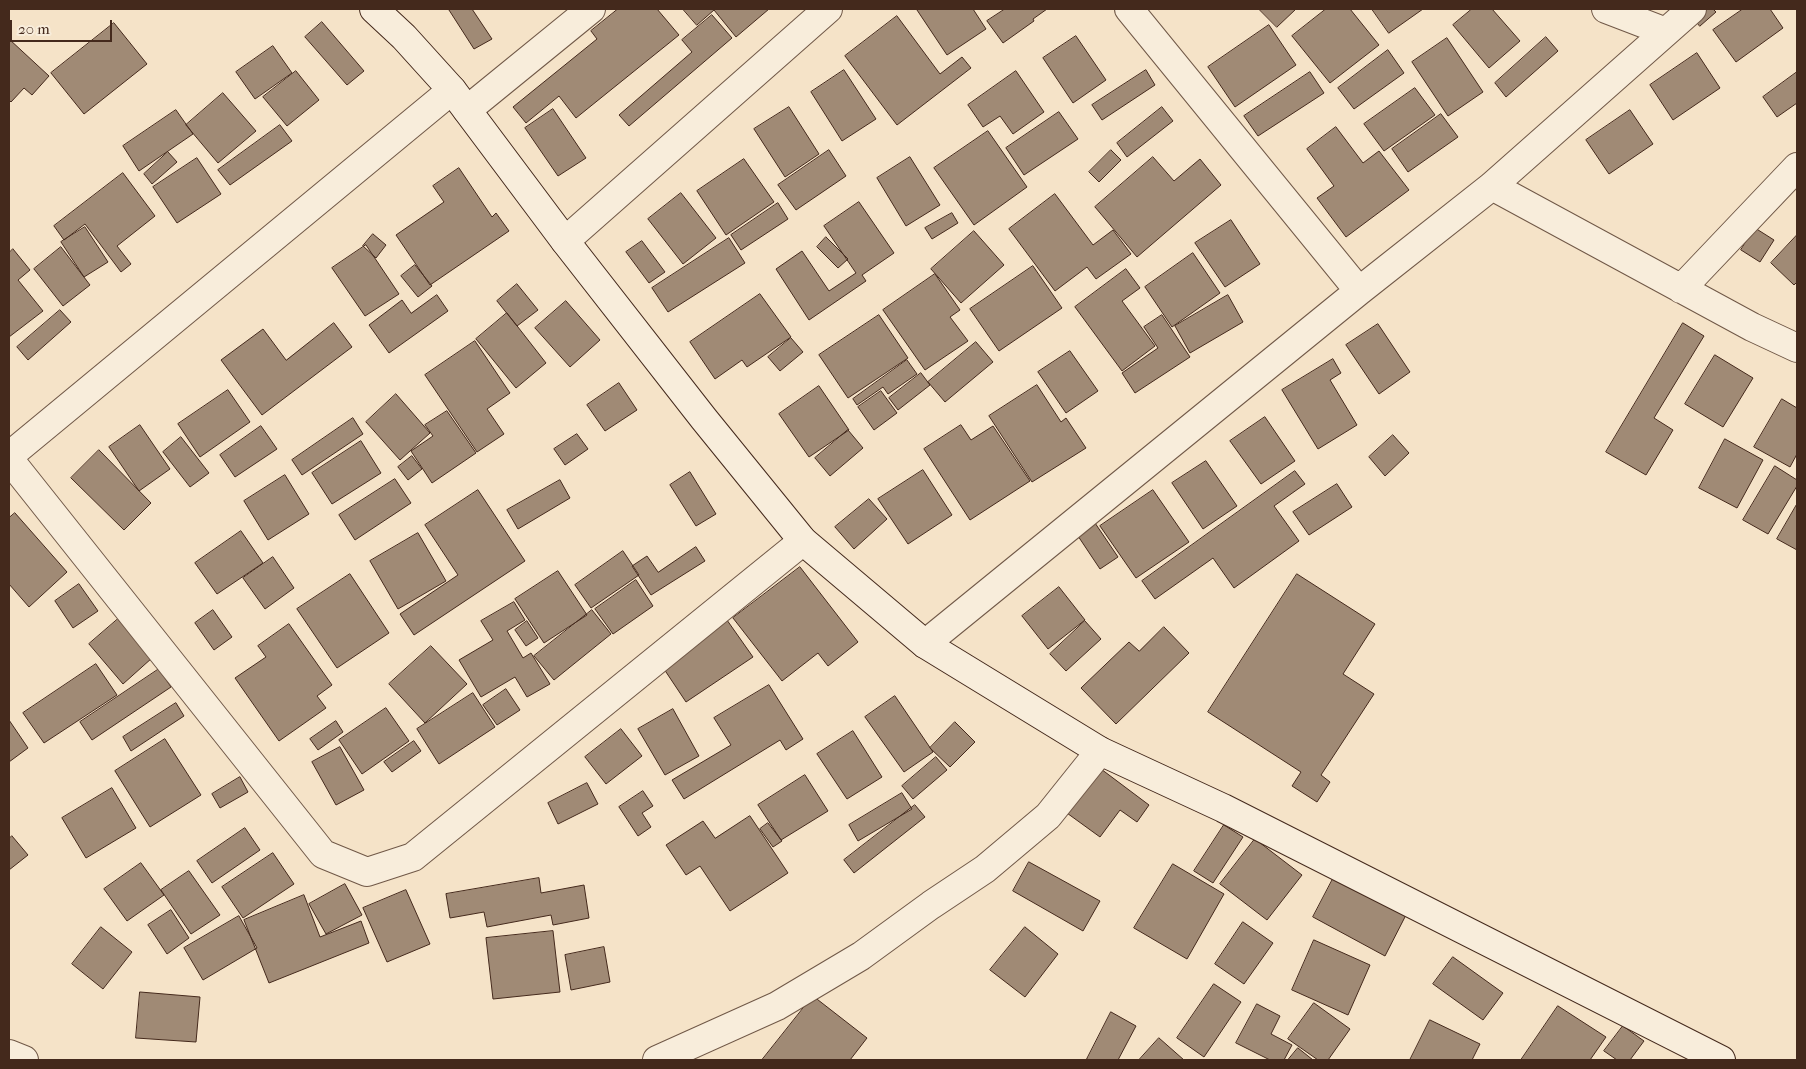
<!DOCTYPE html>
<style>
body{margin:0}
#map{position:relative;width:1806px;height:1069px;overflow:hidden;background:#f5e3c8;font-family:"IM FELL French Canon",serif}
canvas{display:block}
.frame{position:absolute;inset:0;border:10px solid #44291c;pointer-events:none}
.scale{position:absolute;left:10px;top:20px;width:102px;height:22px;box-sizing:border-box;border:2px solid #44291c;border-top:0;padding-left:6px;font-size:15px;line-height:18px;white-space:nowrap;color:#44291c;-webkit-text-stroke:4px #f8eddb;paint-order:stroke}
</style>
<div id="map">
<canvas width="1806" height="1069"></canvas>
<div class="frame"></div>
<div class="scale">20 m</div>
</div>
<script>
const ctx = document.querySelector('canvas').getContext('2d');
ctx.lineJoin = 'round';
function fill(path, color) { ctx.fillStyle = color; ctx.fill(path, 'evenodd'); }
function trace(path, color, width, dash) { ctx.strokeStyle = color; ctx.lineWidth = width; ctx.lineCap = dash ? 'butt' : 'round'; ctx.setLineDash(dash || []); ctx.stroke(path); }
const building = new Path2D(`
 M 450,9 L 472,9 L 492,39 L 474,49 L 449,10 Z
 M 618,9 L 657,9 L 679,35 L 576,118 L 559,96 L 526,123 L 513,107 L 597,39 L 591,31 Z
 M 683,9 L 769,9 L 736,37 L 714,10 L 697,25 Z
 M 919,9 L 973,9 L 986,29 L 947,55 L 917,10 Z
 M 1005,9 L 1047,9 L 1033,19 L 1034,21 L 1003,43 L 987,21 Z
 M 1259,9 L 1296,9 L 1277,27 Z
 M 1326,9 L 1350,9 L 1379,45 L 1330,83 L 1292,36 Z
 M 1372,9 L 1423,9 L 1389,33 Z
 M 1472,9 L 1492,9 L 1520,41 L 1489,68 L 1453,25 Z
 M 1686,9 L 1713,9 L 1716,12 L 1700,26 Z
 M 1743,9 L 1770,9 L 1783,28 L 1736,62 L 1713,30 Z
 M 712,15 L 732,38 L 629,126 L 619,115 L 692,52 L 682,40 Z
 M 897,16 L 940,74 L 962,57 L 971,68 L 897,125 L 845,56 Z
 M 322,22 L 364,71 L 347,85 L 305,37 Z
 M 114,23 L 147,64 L 84,114 L 51,73 Z
 M 1269,25 L 1296,65 L 1235,107 L 1208,67 Z
 M 1076,36 L 1106,80 L 1073,103 L 1043,58 Z
 M 1546,37 L 1558,51 L 1506,97 L 1495,83 Z
 M 1447,38 L 1483,92 L 1448,116 L 1412,62 Z
 M 9,39 L 49,76 L 32,95 L 24,88 L 11,102 L 9,100 Z
 M 273,46 L 292,73 L 255,99 L 236,72 Z
 M 1388,50 L 1404,73 L 1354,109 L 1338,88 Z
 M 1697,53 L 1720,88 L 1673,120 L 1650,85 Z
 M 844,70 L 876,119 L 842,141 L 811,92 Z
 M 1146,70 L 1155,85 L 1102,120 L 1092,105 Z
 M 296,71 L 319,100 L 287,126 L 263,97 Z
 M 1016,71 L 1044,112 L 1013,134 L 1000,116 L 983,127 L 968,105 Z
 M 1310,72 L 1324,93 L 1258,136 L 1244,116 Z
 M 1797,72 L 1797,103 L 1777,117 L 1763,97 Z
 M 1415,88 L 1435,115 L 1384,151 L 1364,124 Z
 M 223,93 L 256,131 L 218,163 L 186,125 Z
 M 789,107 L 819,154 L 785,177 L 754,129 Z
 M 1162,107 L 1173,121 L 1127,157 L 1117,143 Z
 M 553,109 L 586,158 L 558,176 L 525,128 Z
 M 176,110 L 193,134 L 139,171 L 123,146 Z
 M 1630,110 L 1653,144 L 1609,174 L 1586,140 Z
 M 1059,112 L 1078,139 L 1024,175 L 1006,148 Z
 M 1441,114 L 1458,137 L 1408,172 L 1392,149 Z
 M 280,125 L 292,141 L 230,185 L 218,170 Z
 M 1336,127 L 1363,163 L 1379,151 L 1409,190 L 1346,237 L 1317,198 L 1334,186 L 1307,149 Z
 M 988,131 L 1027,187 L 974,225 L 934,168 Z
 M 829,150 L 846,176 L 796,210 L 778,185 Z
 M 1111,150 L 1121,160 L 1099,182 L 1089,172 Z
 M 168,152 L 177,162 L 152,184 L 144,174 Z
 M 910,157 L 940,205 L 906,226 L 877,178 Z
 M 1153,157 L 1174,181 L 1200,159 L 1221,185 L 1137,257 L 1095,207 Z
 M 197,158 L 221,194 L 177,223 L 153,187 Z
 M 744,159 L 774,202 L 726,235 L 697,191 Z
 M 459,168 L 492,217 L 496,213 L 509,231 L 430,285 L 396,235 L 444,202 L 433,186 Z
 M 123,173 L 155,216 L 117,246 L 131,264 L 121,272 L 85,224 L 64,240 L 54,226 Z
 M 681,193 L 716,238 L 683,264 L 648,219 Z
 M 1055,194 L 1093,245 L 1113,230 L 1131,254 L 1096,279 L 1087,267 L 1055,291 L 1009,229 Z
 M 859,202 L 894,253 L 862,275 L 866,281 L 809,320 L 776,269 L 802,251 L 829,291 L 856,273 L 824,226 Z
 M 778,203 L 788,219 L 741,250 L 731,235 Z
 M 952,213 L 958,223 L 932,239 L 925,228 Z
 M 1231,220 L 1260,264 L 1225,287 L 1195,243 Z
 M 85,227 L 108,262 L 84,277 L 61,242 Z
 M 1755,228 L 1774,240 L 1760,262 L 1741,250 Z
 M 974,231 L 1004,265 L 961,303 L 931,269 Z
 M 373,234 L 386,245 L 376,258 L 363,246 Z
 M 1797,235 L 1797,282 L 1794,285 L 1771,263 Z
 M 826,237 L 848,259 L 838,268 L 817,247 Z
 M 729,238 L 745,263 L 668,312 L 652,288 Z
 M 642,241 L 665,272 L 649,283 L 626,252 Z
 M 366,245 L 399,294 L 365,316 L 332,268 Z
 M 61,247 L 90,285 L 63,306 L 34,269 Z
 M 13,249 L 30,270 L 18,280 L 43,311 L 9,337 L 9,253 Z
 M 1193,253 L 1220,293 L 1172,327 L 1145,287 Z
 M 415,265 L 432,286 L 418,297 L 401,276 Z
 M 1033,266 L 1062,308 L 999,351 L 970,309 Z
 M 1126,269 L 1140,288 L 1122,301 L 1155,346 L 1122,371 L 1075,307 Z
 M 935,274 L 960,310 L 950,317 L 968,341 L 925,370 L 883,310 Z
 M 517,284 L 538,310 L 517,326 L 497,301 Z
 M 760,294 L 791,337 L 747,367 L 742,360 L 715,379 L 690,342 Z
 M 437,295 L 448,311 L 389,353 L 369,325 L 402,300 L 411,313 Z
 M 1228,295 L 1243,322 L 1190,353 L 1175,326 Z
 M 566,301 L 600,340 L 570,367 L 535,328 Z
 M 60,310 L 71,322 L 28,360 L 17,347 Z
 M 507,313 L 546,363 L 516,388 L 476,339 Z
 M 879,315 L 908,358 L 848,398 L 819,355 Z
 M 1162,315 L 1190,357 L 1135,393 L 1122,373 L 1158,348 L 1144,327 Z
 M 334,323 L 352,347 L 262,415 L 221,360 L 263,329 L 286,360 Z
 M 1683,323 L 1704,336 L 1654,418 L 1673,430 L 1646,475 L 1606,452 Z
 M 1378,324 L 1410,372 L 1379,394 L 1346,345 Z
 M 791,338 L 803,352 L 780,371 L 768,357 Z
 M 475,341 L 510,393 L 487,409 L 504,434 L 477,452 L 425,375 Z
 M 976,342 L 993,362 L 945,402 L 928,382 Z
 M 1070,351 L 1098,391 L 1066,413 L 1038,372 Z
 M 1715,355 L 1753,378 L 1723,427 L 1685,404 Z
 M 1333,359 L 1341,373 L 1330,380 L 1357,425 L 1318,449 L 1282,390 Z
 M 907,360 L 917,374 L 888,394 L 883,387 L 857,405 L 853,399 Z
 M 921,373 L 930,385 L 898,410 L 889,398 Z
 M 619,383 L 637,410 L 605,431 L 587,405 Z
 M 1037,385 L 1061,422 L 1066,418 L 1086,448 L 1032,482 L 989,416 Z
 M 819,386 L 849,430 L 809,457 L 779,414 Z
 M 228,390 L 250,422 L 200,457 L 178,424 Z
 M 881,391 L 897,413 L 874,430 L 858,407 Z
 M 396,394 L 430,433 L 400,460 L 366,422 Z
 M 1782,399 L 1797,408 L 1797,454 L 1790,467 L 1754,447 Z
 M 447,411 L 476,453 L 432,483 L 411,451 L 433,436 L 425,425 Z
 M 1265,417 L 1295,461 L 1261,484 L 1230,441 Z
 M 353,418 L 363,434 L 302,475 L 292,460 Z
 M 140,425 L 170,469 L 139,491 L 109,447 Z
 M 961,425 L 971,440 L 993,426 L 1030,481 L 970,520 L 924,449 Z
 M 261,426 L 277,449 L 235,477 L 220,455 Z
 M 848,430 L 863,448 L 830,476 L 815,458 Z
 M 577,434 L 588,449 L 565,465 L 554,449 Z
 M 1393,435 L 1409,453 L 1385,476 L 1369,457 Z
 M 181,437 L 209,473 L 190,487 L 163,452 Z
 M 1725,439 L 1763,460 L 1737,508 L 1699,488 Z
 M 361,441 L 381,473 L 332,504 L 312,473 Z
 M 99,450 L 151,503 L 124,530 L 71,478 Z
 M 412,456 L 422,469 L 408,480 L 398,467 Z
 M 1206,461 L 1237,506 L 1203,529 L 1172,483 Z
 M 1775,466 L 1797,480 L 1797,486 L 1768,534 L 1743,520 Z
 M 923,470 L 952,515 L 908,544 L 878,499 Z
 M 1295,471 L 1305,484 L 1274,506 L 1299,541 L 1234,588 L 1213,558 L 1155,599 L 1142,581 Z
 M 690,472 L 716,514 L 696,526 L 670,485 Z
 M 285,475 L 309,514 L 268,540 L 244,501 Z
 M 395,479 L 411,503 L 355,540 L 339,515 Z
 M 560,480 L 570,498 L 518,529 L 507,510 Z
 M 1337,484 L 1352,507 L 1309,535 L 1293,512 Z
 M 478,490 L 525,561 L 414,635 L 400,614 L 458,575 L 425,525 Z
 M 1153,490 L 1189,542 L 1136,578 L 1100,526 Z
 M 869,499 L 887,519 L 854,549 L 835,527 Z
 M 1797,504 L 1797,550 L 1777,539 Z
 M 15,513 L 67,572 L 29,607 L 9,584 L 9,518 Z
 M 1093,520 L 1118,557 L 1100,569 L 1070,524 Z
 M 241,531 L 263,563 L 217,594 L 195,563 Z
 M 418,533 L 446,581 L 398,609 L 370,561 Z
 M 696,547 L 705,561 L 651,595 L 632,566 L 647,556 L 658,572 Z
 M 623,551 L 639,575 L 591,608 L 575,585 Z
 M 273,557 L 294,588 L 265,609 L 243,578 Z
 M 800,567 L 858,642 L 828,666 L 818,653 L 782,681 L 733,618 Z
 M 558,571 L 587,615 L 544,643 L 515,599 Z
 M 350,574 L 389,633 L 337,668 L 297,609 Z
 M 1297,574 L 1375,624 L 1343,674 L 1374,694 L 1321,775 L 1330,782 L 1317,802 L 1292,786 L 1301,772 L 1208,712 Z
 M 636,580 L 653,606 L 613,634 L 595,609 Z
 M 79,584 L 98,611 L 73,628 L 55,601 Z
 M 1059,587 L 1085,620 L 1048,649 L 1022,616 Z
 M 514,602 L 525,620 L 507,631 L 523,658 L 531,653 L 550,684 L 527,697 L 515,677 L 481,697 L 459,660 L 493,640 L 481,621 Z
 M 213,610 L 232,637 L 214,650 L 195,623 Z
 M 592,610 L 611,634 L 554,680 L 534,656 Z
 M 722,613 L 753,657 L 686,702 L 656,657 Z
 M 118,619 L 152,658 L 123,684 L 89,644 Z
 M 527,621 L 538,638 L 526,646 L 515,630 Z
 M 1085,621 L 1101,639 L 1066,671 L 1050,654 Z
 M 289,624 L 332,685 L 317,696 L 326,708 L 279,741 L 235,678 L 266,657 L 258,646 Z
 M 1164,627 L 1189,653 L 1116,724 L 1081,688 L 1129,642 L 1139,651 Z
 M 431,646 L 467,684 L 425,723 L 389,684 Z
 M 96,664 L 117,695 L 44,743 L 23,713 Z
 M 159,669 L 171,687 L 92,740 L 80,722 Z
 M 769,685 L 803,739 L 786,750 L 780,740 L 684,799 L 672,780 L 731,745 L 714,718 Z
 M 506,689 L 520,710 L 497,725 L 483,705 Z
 M 473,693 L 495,727 L 439,764 L 417,729 Z
 M 895,696 L 933,752 L 904,772 L 865,717 Z
 M 176,703 L 184,716 L 131,751 L 123,737 Z
 M 386,708 L 409,741 L 362,774 L 339,740 Z
 M 673,709 L 699,756 L 665,775 L 638,729 Z
 M 9,720 L 28,748 L 9,762 Z
 M 336,721 L 343,732 L 318,750 L 310,739 Z
 M 955,722 L 975,742 L 950,767 L 930,748 Z
 M 621,729 L 642,756 L 606,784 L 585,757 Z
 M 853,731 L 882,777 L 847,799 L 817,754 Z
 M 165,739 L 201,795 L 150,827 L 115,771 Z
 M 414,741 L 421,751 L 392,772 L 384,762 Z
 M 340,747 L 364,790 L 336,805 L 312,762 Z
 M 936,757 L 947,770 L 913,799 L 902,786 Z
 M 1093,763 L 1149,805 L 1137,822 L 1120,810 L 1100,837 L 1060,808 Z
 M 805,775 L 828,811 L 781,840 L 758,805 Z
 M 240,777 L 248,792 L 220,808 L 212,794 Z
 M 587,783 L 598,804 L 558,824 L 548,803 Z
 M 112,788 L 136,828 L 86,858 L 62,818 Z
 M 643,791 L 653,806 L 642,813 L 651,827 L 638,836 L 619,807 Z
 M 902,793 L 912,809 L 858,841 L 849,825 Z
 M 915,805 L 925,817 L 854,873 L 844,860 Z
 M 750,816 L 788,873 L 730,911 L 700,866 L 686,875 L 666,845 L 703,821 L 715,838 Z
 M 768,823 L 782,841 L 773,847 L 760,829 Z
 M 1224,825 L 1243,837 L 1213,883 L 1194,871 Z
 M 245,828 L 260,850 L 212,883 L 197,861 Z
 M 12,836 L 28,855 L 9,870 L 9,839 Z
 M 1255,839 L 1302,875 L 1267,920 L 1220,884 Z
 M 273,853 L 294,884 L 243,918 L 222,887 Z
 M 1029,862 L 1100,901 L 1083,931 L 1013,891 Z
 M 141,863 L 164,895 L 127,921 L 104,889 Z
 M 1173,864 L 1224,894 L 1187,959 L 1134,928 Z
 M 189,871 L 220,915 L 191,934 L 161,890 Z
 M 1335,875 L 1407,913 L 1385,956 L 1313,917 Z
 M 539,878 L 541,893 L 584,885 L 589,918 L 553,925 L 551,915 L 487,927 L 484,912 L 450,918 L 446,894 Z
 M 345,884 L 362,915 L 326,934 L 309,904 Z
 M 406,890 L 430,944 L 387,962 L 363,908 Z
 M 304,895 L 320,937 L 361,921 L 369,943 L 269,983 L 244,920 Z
 M 171,910 L 189,938 L 167,954 L 148,925 Z
 M 239,916 L 257,948 L 203,980 L 184,948 Z
 M 1243,922 L 1273,943 L 1244,984 L 1215,964 Z
 M 101,927 L 132,952 L 103,989 L 72,964 Z
 M 1025,927 L 1058,954 L 1025,997 L 990,970 Z
 M 553,931 L 560,992 L 493,999 L 486,938 Z
 M 1314,940 L 1370,965 L 1348,1015 L 1292,990 Z
 M 604,947 L 610,982 L 571,990 L 565,955 Z
 M 1453,957 L 1503,993 L 1483,1020 L 1433,984 Z
 M 1214,984 L 1241,1002 L 1204,1057 L 1177,1038 Z
 M 140,992 L 200,997 L 196,1042 L 136,1038 Z
 M 813,996 L 867,1038 L 850,1060 L 762,1060 Z
 M 1314,1003 L 1350,1029 L 1328,1060 L 1318,1060 L 1288,1039 Z
 M 1257,1004 L 1280,1016 L 1271,1034 L 1292,1045 L 1284,1060 L 1270,1060 L 1236,1043 Z
 M 1558,1006 L 1606,1037 L 1590,1060 L 1521,1060 Z
 M 1111,1012 L 1136,1026 L 1118,1060 L 1090,1060 L 1087,1059 Z
 M 1430,1020 L 1480,1044 L 1472,1060 L 1410,1060 Z
 M 1623,1026 L 1644,1041 L 1630,1060 L 1617,1060 L 1604,1051 Z
 M 1159,1038 L 1184,1060 L 1139,1060 Z
 M 1298,1048 L 1313,1060 L 1288,1060 Z`);
const minor = new Path2D(`
 M 1129,9 L 1359,291
 M 1606,9 L 1666,32
 M 467,110 L 591,9
 M 1492,186 L 1752,327 L 1797,348
 M 565,241 L 828,9
 M 1681,289 L 1797,167
 M 9,456 L 452,90
 M 9,459 L 323,854 L 367,872 L 413,857 L 803,541
 M 925,644 L 1359,291 L 1492,186 L 1692,9
 M 9,1054 L 24,1060
 M 657,1060 L 777,1006 L 861,956 L 931,905 L 985,869 L 1048,816 L 1100,751`);
const secondary = new Path2D(`
 M 374,9 L 404,37 L 452,90 L 565,241 L 704,419 L 803,541 L 925,644 L 1100,751 L 1223,808 L 1721,1060`);
fill(building, '#a08a75');
trace(building, '#44291c', 1);
trace(minor, '#705847', 30);
trace(secondary, '#44291c', 30);
trace(minor, '#f8eddb', 28);
trace(secondary, '#f8eddb', 28);
</script>
